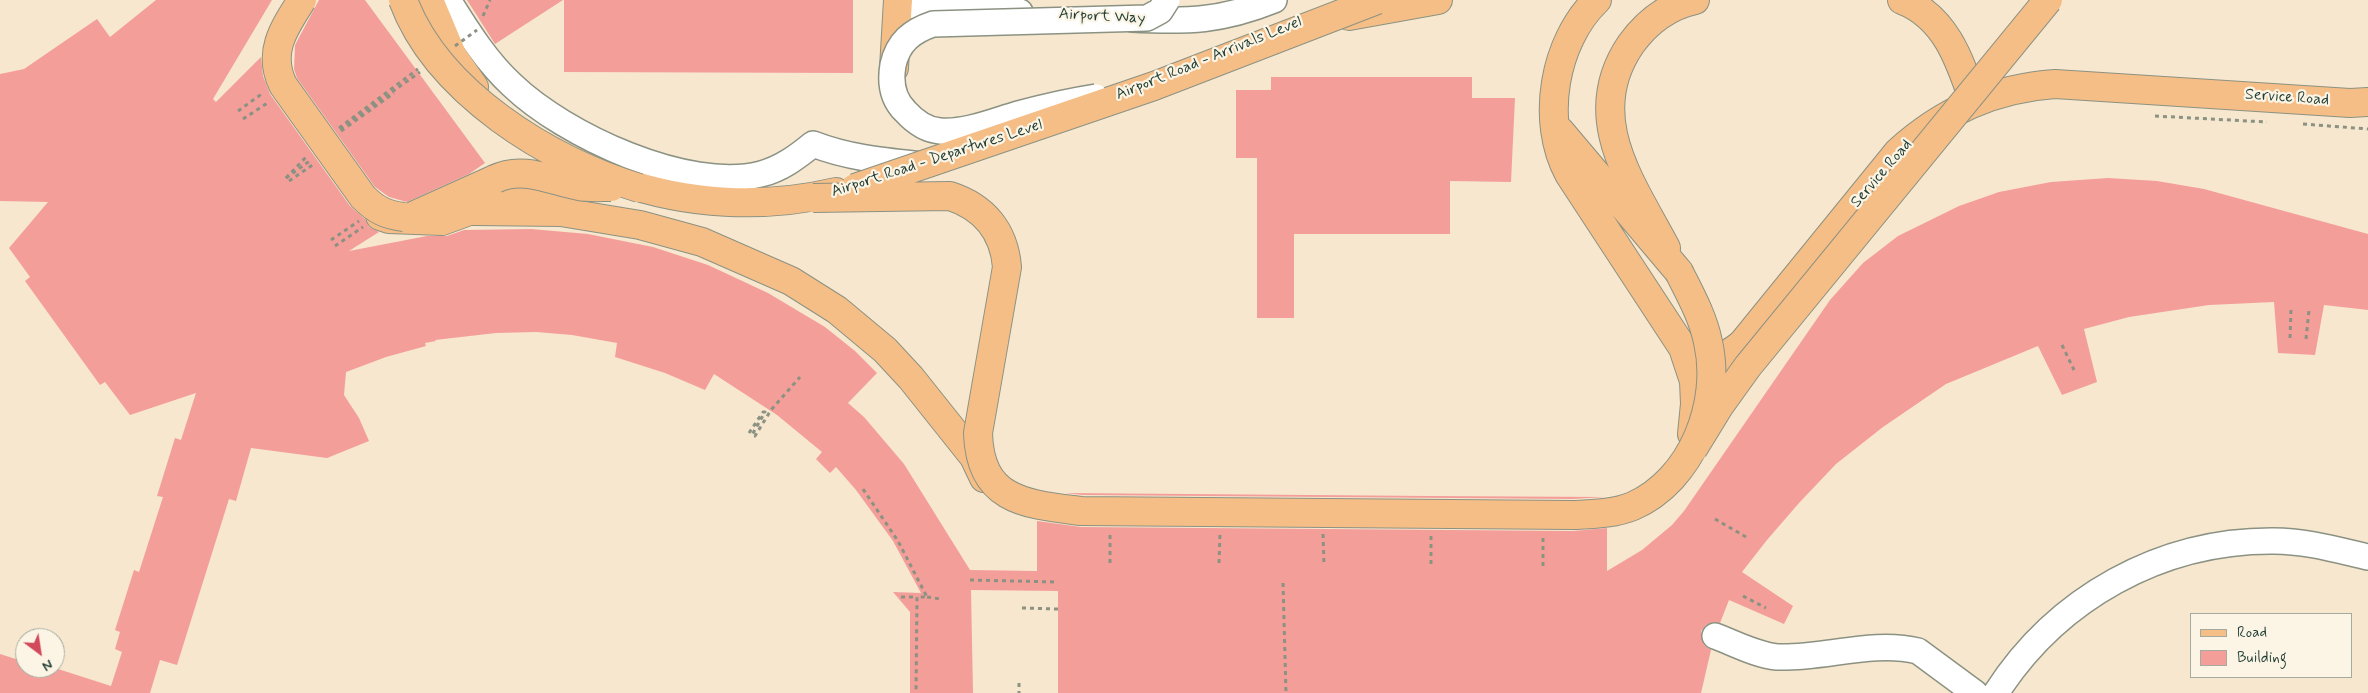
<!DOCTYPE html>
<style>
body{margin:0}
#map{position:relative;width:2368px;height:693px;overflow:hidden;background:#f7e7cf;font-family:Mynerve,sans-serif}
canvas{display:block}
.legend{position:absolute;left:2190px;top:613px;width:162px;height:65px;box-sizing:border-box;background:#fcf5e5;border:1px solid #a4ab9e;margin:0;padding:6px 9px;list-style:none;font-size:15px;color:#1f3d34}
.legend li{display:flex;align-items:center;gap:10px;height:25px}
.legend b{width:25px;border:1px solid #a4ab9e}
.north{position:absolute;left:15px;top:628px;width:50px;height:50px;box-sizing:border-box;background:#fcf5e5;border:1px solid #a4ab9e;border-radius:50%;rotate:149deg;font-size:14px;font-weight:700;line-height:20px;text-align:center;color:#1f3d34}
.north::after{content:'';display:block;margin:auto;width:18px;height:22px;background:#d1495b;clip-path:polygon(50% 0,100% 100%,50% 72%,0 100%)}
</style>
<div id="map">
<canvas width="2368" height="693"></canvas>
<ul class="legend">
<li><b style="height:6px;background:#f6be87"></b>Road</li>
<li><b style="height:14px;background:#f49e9a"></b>Building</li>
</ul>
<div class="north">N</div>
</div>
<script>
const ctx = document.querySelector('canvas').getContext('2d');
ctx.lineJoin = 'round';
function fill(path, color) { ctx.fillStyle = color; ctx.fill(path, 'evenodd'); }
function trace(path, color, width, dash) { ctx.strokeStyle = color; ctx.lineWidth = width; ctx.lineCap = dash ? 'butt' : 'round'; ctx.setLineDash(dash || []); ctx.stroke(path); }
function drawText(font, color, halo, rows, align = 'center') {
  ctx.font = font + ' Mynerve,sans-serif'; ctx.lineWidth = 4.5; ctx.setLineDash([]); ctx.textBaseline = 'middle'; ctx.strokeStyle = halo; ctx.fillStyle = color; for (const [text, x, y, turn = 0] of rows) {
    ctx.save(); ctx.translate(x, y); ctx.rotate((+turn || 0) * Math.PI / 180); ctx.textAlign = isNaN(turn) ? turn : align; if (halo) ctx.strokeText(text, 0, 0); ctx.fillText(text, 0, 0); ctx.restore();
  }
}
const building = new Path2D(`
 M 156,0 L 272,0 L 213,99 L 216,102 L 261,57 L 263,76 L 270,94 L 350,206 L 365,219 L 369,227 L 379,232 L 349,251 L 427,236 L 447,236 L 464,230 L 531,229 L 588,234 L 653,247 L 708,265 L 768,293 L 825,327 L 855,351 L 877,373 L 848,403 L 864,417 L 904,464 L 970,570 L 1037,571 L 1037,521 L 1081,527 L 1573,531 L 1607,528 L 1607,571 L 1642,550 L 1672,525 L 1684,511 L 1830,300 L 1863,263 L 1898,236 L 1959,206 L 1999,192 L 2051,182 L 2108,178 L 2157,181 L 2204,189 L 2368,234 L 2368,310 L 2324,305 L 2315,355 L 2278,353 L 2274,302 L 2209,305 L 2129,317 L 2084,329 L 2097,382 L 2062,395 L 2038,346 L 1946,384 L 1883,427 L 1836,464 L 1799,503 L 1767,540 L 1742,572 L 1793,606 L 1784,624 L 1729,600 L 1720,623 L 1713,622 L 1706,625 L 1701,631 L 1704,645 L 1711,650 L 1701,693 L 1058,693 L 1058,591 L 971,590 L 973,693 L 910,693 L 910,612 L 893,592 L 921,593 L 893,541 L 856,490 L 836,467 L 830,473 L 816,459 L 822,452 L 777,415 L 714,374 L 705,390 L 665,373 L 615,357 L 617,343 L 572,335 L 536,332 L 496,333 L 435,340 L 436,341 L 425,343 L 426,346 L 386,357 L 346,372 L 344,395 L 359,418 L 369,441 L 327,458 L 251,448 L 236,501 L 229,499 L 177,665 L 160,660 L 150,693 L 0,693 L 0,654 L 25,662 L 25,668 L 55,668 L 111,686 L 122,652 L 115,649 L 120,632 L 115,630 L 134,570 L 139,572 L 163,497 L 157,496 L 175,438 L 181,440 L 196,393 L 130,415 L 105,382 L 100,385 L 25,281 L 30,277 L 9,248 L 48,202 L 0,201 L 0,74 L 24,69 L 97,19 L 110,37 Z
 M 319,0 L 365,0 L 485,163 L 469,174 L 407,202 L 389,197 L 375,187 L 297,78 L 294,69 L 295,45 Z
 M 467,0 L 563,0 L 495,44 Z
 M 564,0 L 853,0 L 853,73 L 564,72 Z
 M 1271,77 L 1472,77 L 1472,98 L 1515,98 L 1511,182 L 1450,181 L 1450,234 L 1294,234 L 1294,318 L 1257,318 L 1257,158 L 1236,158 L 1236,90 L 1271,90 Z
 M 1065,493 L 1429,496 L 1606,497 L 1573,499 L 1082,495 Z`);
const path = new Path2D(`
 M 483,16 L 490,0
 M 238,111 L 263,93
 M 2155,116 L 2267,122
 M 2303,124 L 2368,129
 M 348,126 L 394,93
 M 339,128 L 418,69
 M 286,178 L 308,155
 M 289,181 L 314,164
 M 335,246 L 363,227
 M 2290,338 L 2291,309
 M 2306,339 L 2309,310
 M 2062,345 L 2074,370
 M 749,433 L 763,412 L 765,412 L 752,435 L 755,436 L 771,410 L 800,377
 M 863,489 L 898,541 L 927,597 L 917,597 L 916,693
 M 1715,519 L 1746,537
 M 1323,534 L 1324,564
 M 1431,536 L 1431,565
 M 1110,563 L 1110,533
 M 1219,563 L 1220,533
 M 1543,566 L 1543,537
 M 970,580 L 1058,582
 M 1283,583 L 1286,693
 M 1743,596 L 1766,608
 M 901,597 L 917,597
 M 927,597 L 941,599
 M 1022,608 L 1058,609
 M 1019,683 L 1019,693`);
const minor = new Path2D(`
 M 448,0 C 467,30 485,60 512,85 C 564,135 688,193 761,174 C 781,169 797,157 813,144 C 849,158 885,161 923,165
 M 898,5 L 1020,12
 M 1132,19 C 1188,22 1222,21 1274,0
 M 1715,636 C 1734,643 1756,655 1777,657 C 1823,659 1872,640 1918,651 L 1975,693
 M 1996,693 C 2057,598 2161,540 2274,541 C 2306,541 2337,550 2368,557`);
const major = new Path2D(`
 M 429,0 L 452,55 L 474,87
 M 1902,0 C 1946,17 1960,61 1974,102
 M 894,68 L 898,0
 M 617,180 C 687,205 763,209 836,192
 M 474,211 L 561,212 L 640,225 L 702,242 L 791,281 L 837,310 L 885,350 L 911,378 L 974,457 L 984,478
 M 415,215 L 495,179
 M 380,216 L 389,219 L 442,221 L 518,193 L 541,188 L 573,188
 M 1666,248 C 1632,183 1581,117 1631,44 C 1647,22 1667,6 1695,0
 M 1732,365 L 1742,344 L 1898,152 C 1942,112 1995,88 2055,84 L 2350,103 L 2368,102`);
const highway = new Path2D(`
 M 1597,0 C 1554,41 1540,121 1569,174 L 1683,348 L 1694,381 L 1695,404 L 1692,434
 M 1349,16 L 1438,0
 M 1560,131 L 1679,272
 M 1690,354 C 1710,365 1726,357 1742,344`);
const pathBridge = new Path2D(`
 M 455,46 L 477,30
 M 243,119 L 269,102
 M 340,129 L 420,72
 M 341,131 L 348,126
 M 286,178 L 311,160
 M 331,240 L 359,221`);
const minorBridge = new Path2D(`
 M 1096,97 C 1070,101 1044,107 1018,114 C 994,121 966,133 940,131 C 926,130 914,121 905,111 C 892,98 890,82 893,65 C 898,42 912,31 933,24 L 1147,18 L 1160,11 L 1167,0`);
const majorBridge = new Path2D(`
 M 302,0 C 284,28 267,52 283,85 L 363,197 C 376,210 386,215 404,217
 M 403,0 C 437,92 549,161 639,188
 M 495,179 C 523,165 552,181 579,186 C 589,188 601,187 611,187
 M 855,188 L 1154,86 L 1377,0
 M 813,198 L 950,196 C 984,207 1004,231 1007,267 L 978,433 C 980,501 1025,504 1081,511 L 1573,515 C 1592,514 1614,514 1633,506 C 1692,480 1722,403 1708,342 C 1703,317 1690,294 1679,272`);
const highwayBridge = new Path2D(`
 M 1693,449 L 1720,405 L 1748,366 L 2048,0`);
const streetNames = [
 ["Airport Way",1102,17,3],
 ["Airport Road - Arrivals Level",1209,59,-22],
 ["Service Road",2287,98,4],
 ["Airport Road - Departures Level",937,159,-18],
 ["Service Road",1882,174,-49]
];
fill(building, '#f49e9a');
trace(minor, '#8b9282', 28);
trace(major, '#8b9282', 30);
trace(highway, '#8b9282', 30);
trace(path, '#8b9282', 3, [4, 4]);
trace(minor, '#fff', 25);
trace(major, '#f6be87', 28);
trace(highway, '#f6be87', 28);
trace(minorBridge, '#8b9282', 28, []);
trace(majorBridge, '#8b9282', 30, []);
trace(highwayBridge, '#8b9282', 30, []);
trace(pathBridge, '#8b9282', 3, [4, 4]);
trace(minorBridge, '#fff', 25);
trace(majorBridge, '#f6be87', 28);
trace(highwayBridge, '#f6be87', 28);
drawText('16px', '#1f3d34', '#fcf5e5', streetNames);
</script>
